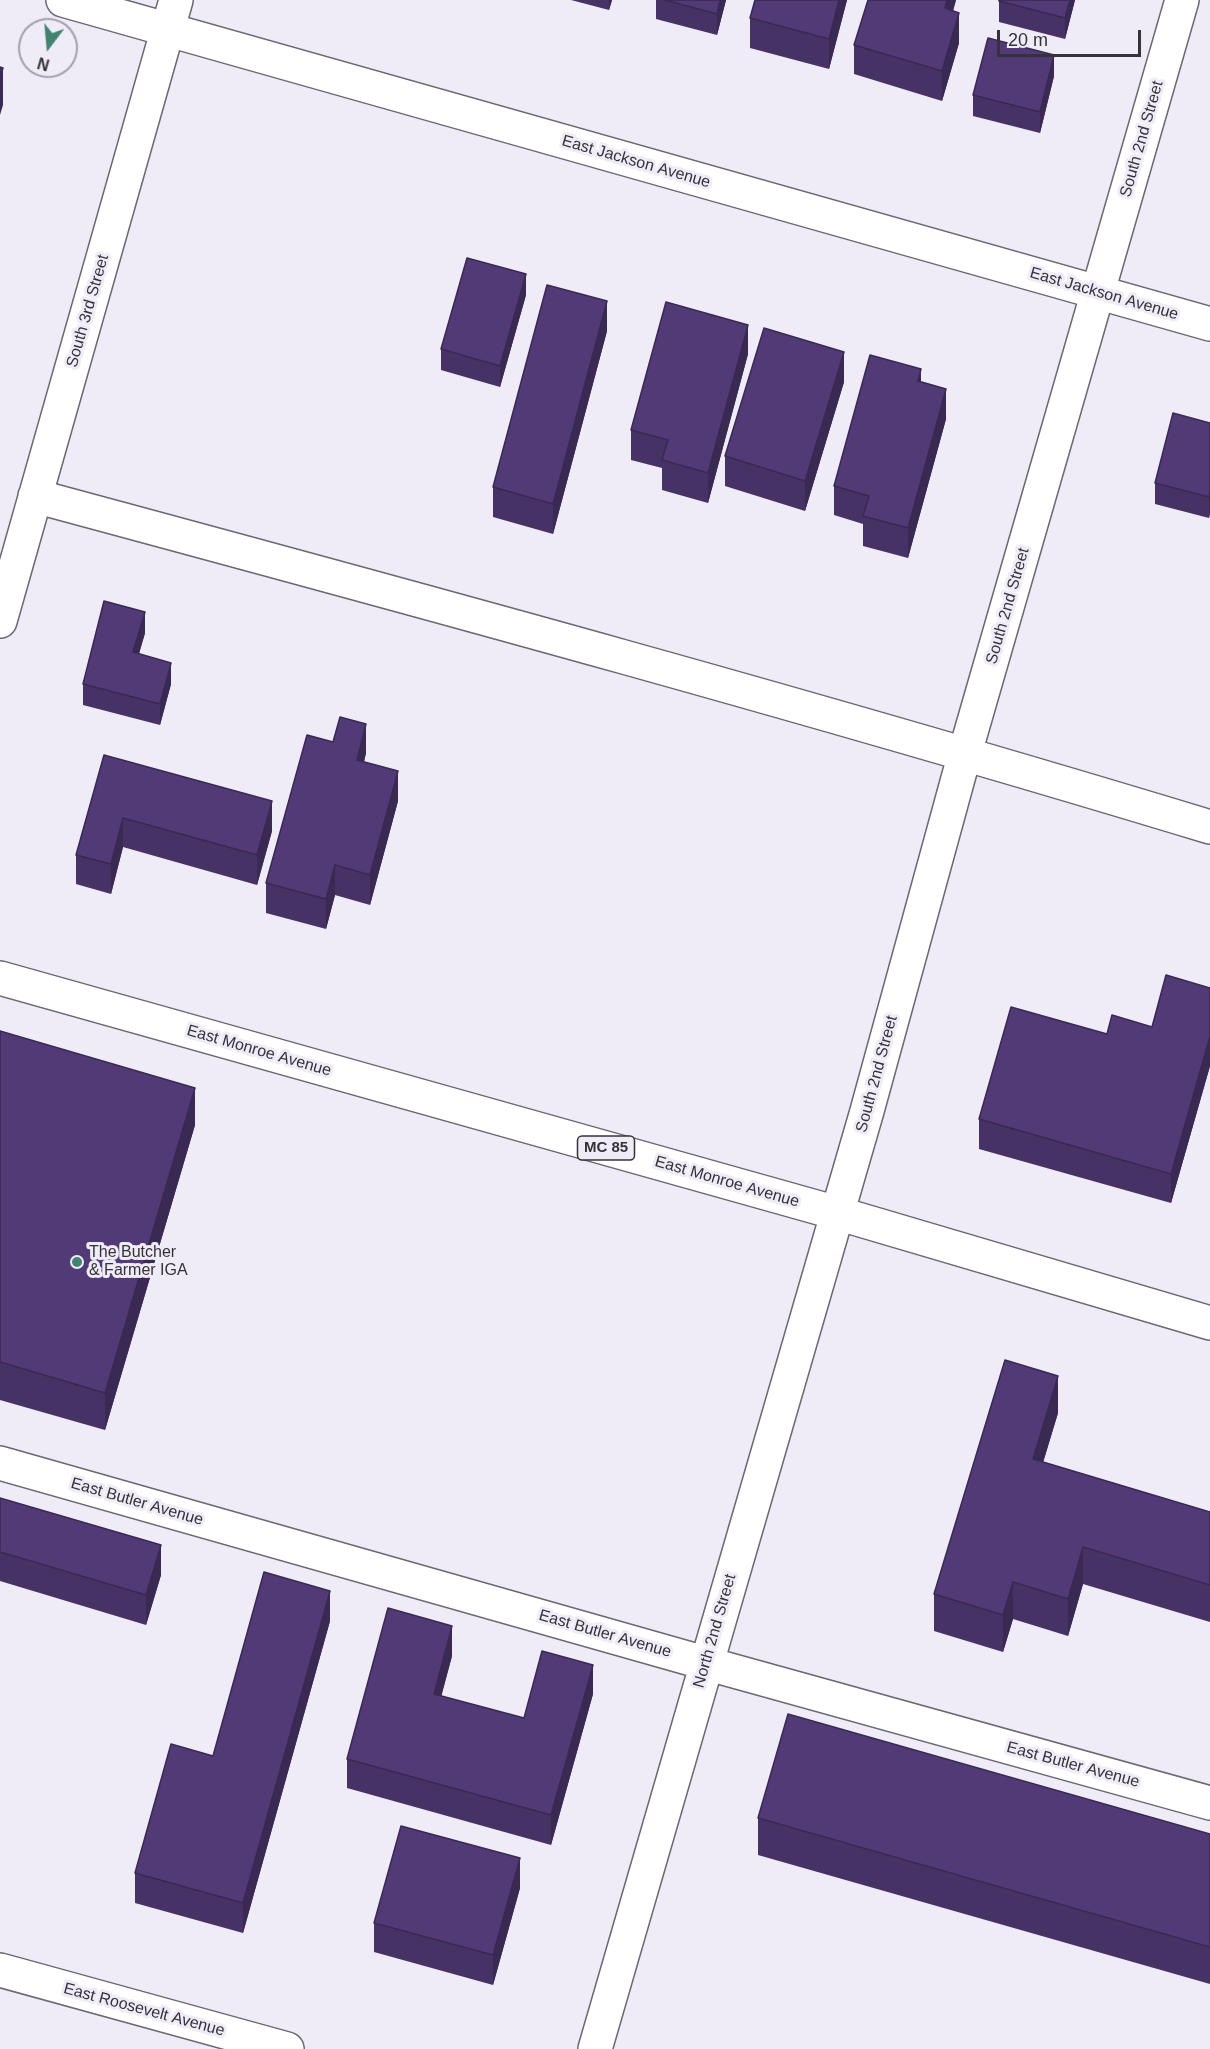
<!DOCTYPE html>
<style>
body{margin:0}
#map{position:relative;width:1210px;height:2049px;overflow:hidden;background:#efebf7;font-family:Helvetica,sans-serif}
canvas{display:block}
.north{position:absolute;left:18px;top:18px;width:60px;height:60px;box-sizing:border-box;background:#efebf7;border:2px solid #a4a1aa;border-radius:50%;rotate:196deg;font-size:16px;font-weight:700;line-height:24px;text-align:center;color:#343337}
.north::after{content:'';display:block;margin:auto;width:21px;height:27px;background:#428372;clip-path:polygon(50% 0,100% 100%,50% 72%,0 100%)}
.scale{position:absolute;left:997px;top:30px;width:144px;height:27px;box-sizing:border-box;border:3px solid #343337;border-top:0;padding-left:8px;font-size:18px;line-height:21px;white-space:nowrap;color:#343337;-webkit-text-stroke:4px #efebf7;paint-order:stroke}
</style>
<div id="map">
<canvas width="1210" height="2049"></canvas>
<div class="north">N</div>
<div class="scale">20 m</div>
</div>
<script>
const ctx = document.querySelector('canvas').getContext('2d');
ctx.lineJoin = 'round';
function trace(path, color, width, dash) { ctx.strokeStyle = color; ctx.lineWidth = width; ctx.lineCap = dash ? 'butt' : 'round'; ctx.setLineDash(dash || []); ctx.stroke(path); }
function fill(path, color) { ctx.fillStyle = color; ctx.fill(path, 'evenodd'); }
function drawText(font, color, halo, rows, align = 'center') {
  ctx.font = font + ' Helvetica,sans-serif'; ctx.lineWidth = 6; ctx.setLineDash([]); ctx.textBaseline = 'middle'; ctx.strokeStyle = halo; ctx.fillStyle = color; for (const [text, x, y, turn = 0] of rows) {
    ctx.save(); ctx.translate(x, y); ctx.rotate((+turn || 0) * Math.PI / 180); ctx.textAlign = isNaN(turn) ? turn : align; if (halo) ctx.strokeText(text, 0, 0); ctx.fillText(text, 0, 0); ctx.restore();
  }
}
const minor = new Path2D(`
 M 63,0 L 1210,324
 M 35,496 C 428,602 821,709 1210,827
 M 0,621 L 176,0
 M 0,1463 L 705,1663 L 1210,1803
 M 0,1970 L 287,2049
 M 595,2049 L 867,1111 L 965,753 L 1182,0`);
const major = new Path2D(`
 M 0,978 L 837,1213 L 1210,1323`);
const wall = new Path2D(`
 M 571,0 L 612,0 L 609,10 Z
 M 656,0 L 726,0 L 717,35 L 656,19 Z
 M 755,0 L 847,0 L 829,69 L 750,48 L 750,18 Z
 M 868,0 L 956,0 L 953,11 L 959,43 L 942,101 L 854,74 L 854,45 Z
 M 999,0 L 1075,0 L 1065,39 L 999,22 Z
 M 1054,76 L 1040,133 L 973,116 L 973,95 Z
 M 526,295 L 500,387 L 441,370 L 441,349 Z
 M 607,331 L 553,534 L 493,517 L 493,487 Z
 M 748,354 L 708,503 L 662,490 L 662,468 L 631,460 L 631,430 Z
 M 844,382 L 805,511 L 725,486 L 725,456 Z
 M 921,382 L 946,419 L 908,558 L 863,546 L 863,524 L 834,515 L 834,486 Z
 M 1210,423 L 1210,513 L 1209,518 L 1155,504 L 1155,483 Z
 M 145,633 L 139,654 L 171,684 L 160,725 L 83,705 L 83,684 Z
 M 333,742 L 366,753 L 364,762 L 398,801 L 370,905 L 335,895 L 326,929 L 266,913 L 266,883 Z
 M 104,755 L 272,831 L 257,885 L 123,847 L 111,894 L 76,884 L 76,855 Z
 M 1210,988 L 1210,1066 L 1171,1203 L 979,1149 L 979,1119 L 1107,1034 L 1152,1027 Z
 M 0,1031 L 195,1125 L 105,1430 L 0,1400 Z
 M 1058,1413 L 1043,1462 L 1210,1512 L 1210,1622 L 1083,1584 L 1068,1636 L 1013,1619 L 1003,1652 L 934,1631 L 934,1594 Z
 M 0,1498 L 161,1575 L 146,1625 L 0,1581 Z
 M 330,1621 L 243,1933 L 135,1903 L 135,1873 L 213,1756 Z
 M 452,1656 L 441,1696 L 524,1718 L 593,1694 L 551,1845 L 347,1788 L 347,1759 Z
 M 758,1818 L 1210,1834 L 1210,1984 L 758,1855 Z
 M 520,1888 L 493,1985 L 374,1952 L 374,1923 Z`);
const shadedWall = new Path2D(`
 M 609,0 L 612,0 L 609,10 Z
 M 720,0 L 726,0 L 717,35 L 717,14 Z
 M 839,0 L 847,0 L 829,69 L 829,39 Z
 M 947,0 L 956,0 L 945,38 L 945,8 Z
 M 1070,0 L 1075,0 L 1065,39 L 1065,18 Z
 M 959,13 L 959,43 L 942,101 L 942,71 Z
 M 1054,55 L 1054,76 L 1040,133 L 1040,112 Z
 M 3,68 L 3,105 L 0,115 L 0,78 Z
 M 526,274 L 526,295 L 500,387 L 500,366 Z
 M 607,301 L 607,331 L 553,534 L 553,504 Z
 M 748,325 L 748,354 L 708,503 L 708,473 Z
 M 844,352 L 844,382 L 805,511 L 805,481 Z
 M 921,369 L 921,398 L 918,381 Z
 M 946,389 L 946,419 L 908,558 L 908,528 Z
 M 1210,492 L 1210,513 L 1209,518 L 1209,497 Z
 M 145,612 L 145,633 L 133,673 L 133,652 Z
 M 171,663 L 171,684 L 160,725 L 160,704 Z
 M 366,724 L 366,753 L 357,790 L 357,760 Z
 M 398,771 L 398,801 L 370,905 L 370,875 Z
 M 272,801 L 272,831 L 257,885 L 257,855 Z
 M 123,818 L 123,847 L 111,894 L 111,864 Z
 M 335,865 L 335,895 L 326,929 L 326,899 Z
 M 1210,1036 L 1210,1066 L 1171,1203 L 1171,1174 Z
 M 195,1088 L 195,1125 L 105,1430 L 105,1393 Z
 M 1058,1376 L 1058,1413 L 1033,1496 L 1033,1459 Z
 M 161,1545 L 161,1575 L 146,1625 L 146,1595 Z
 M 1083,1547 L 1083,1584 L 1068,1636 L 1068,1599 Z
 M 1013,1582 L 1013,1619 L 1003,1652 L 1003,1615 Z
 M 330,1591 L 330,1621 L 243,1933 L 243,1903 Z
 M 452,1626 L 452,1656 L 434,1724 L 434,1694 Z
 M 593,1665 L 593,1694 L 551,1845 L 551,1815 Z
 M 520,1858 L 520,1888 L 493,1985 L 493,1955 Z`);
const building = new Path2D(`
 M 665,0 L 720,0 L 717,14 Z
 M 755,0 L 839,0 L 829,39 L 750,18 Z
 M 868,0 L 947,0 L 945,8 L 959,13 L 942,71 L 854,45 Z
 M 999,0 L 1070,0 L 1065,18 L 999,1 Z
 M 988,38 L 1054,55 L 1040,112 L 973,95 Z
 M 0,67 L 3,68 L 0,78 Z
 M 467,258 L 526,274 L 500,366 L 441,349 Z
 M 547,285 L 607,301 L 553,504 L 493,487 Z
 M 666,302 L 748,325 L 708,473 L 662,460 L 668,440 L 631,430 Z
 M 764,328 L 844,352 L 805,481 L 725,456 Z
 M 870,355 L 921,369 L 918,381 L 946,389 L 908,528 L 863,516 L 869,496 L 834,486 Z
 M 1173,413 L 1210,423 L 1210,492 L 1209,497 L 1155,483 Z
 M 104,601 L 145,612 L 133,652 L 171,663 L 160,704 L 83,684 Z
 M 340,717 L 366,724 L 357,760 L 398,771 L 370,875 L 335,865 L 326,899 L 266,883 L 307,735 L 333,742 Z
 M 104,755 L 272,801 L 257,855 L 123,818 L 111,864 L 76,855 Z
 M 1166,975 L 1210,988 L 1210,1036 L 1171,1174 L 979,1119 L 1011,1007 L 1107,1034 L 1112,1015 L 1152,1027 Z
 M 0,1031 L 195,1088 L 105,1393 L 0,1362 Z
 M 1005,1360 L 1058,1376 L 1033,1459 L 1210,1512 L 1210,1585 L 1083,1547 L 1068,1599 L 1013,1582 L 1003,1615 L 934,1594 Z
 M 0,1498 L 161,1545 L 146,1595 L 0,1552 Z
 M 264,1572 L 330,1591 L 243,1903 L 135,1873 L 171,1744 L 213,1756 Z
 M 388,1608 L 452,1626 L 434,1694 L 524,1718 L 542,1651 L 593,1665 L 551,1815 L 347,1759 Z
 M 788,1714 L 1210,1834 L 1210,1947 L 758,1818 Z
 M 401,1826 L 520,1858 L 493,1955 L 374,1923 Z`);
const markers = [
 [77,1262,6,"#428372"]
];
const shields = [
 [606,1148,57]
];
const shieldNames = [
 ["MC 85",606,1148]
];
const streetNames = [
 ["South 2nd Street",1142,139,-74],
 ["East Jackson Avenue",636,162,16],
 ["East Jackson Avenue",1104,294,16],
 ["South 3rd Street",88,311,-74],
 ["South 2nd Street",1008,606,-74],
 ["East Monroe Avenue",259,1051,16],
 ["South 2nd Street",877,1074,-75],
 ["East Monroe Avenue",727,1182,16],
 ["East Butler Avenue",137,1502,16],
 ["North 2nd Street",715,1631,-74],
 ["East Butler Avenue",605,1634,16],
 ["East Butler Avenue",1073,1765,15],
 ["East Roosevelt Avenue",144,2010,15]
];
const poiNames = [
 ["The Butcher",89,1253],
 ["& Farmer IGA",89,1271]
];
trace(minor, '#6b6872', 36);
trace(major, '#6b6872', 36);
trace(minor, '#fff', 33);
trace(major, '#fff', 33);
fill(wall, '#473266');
fill(shadedWall, '#392953');
fill(building, '#523a77');
trace(building, '#392953', 1.5);
for (const [x, y, r, color] of markers) { const dot = new Path2D(); dot.arc(x, y, r, 0, 2 * Math.PI); ctx.fillStyle = color; ctx.fill(dot); trace(dot, '#efebf7', 2); }
for (const [x, y, w] of shields) { const box = new Path2D(); box.roundRect(x - w / 2, y - 12, w, 24, 4.5); ctx.fillStyle = '#efebf7'; ctx.fill(box); trace(box, '#343337', 1.5); }
drawText('bold 15px', '#343337', null, shieldNames);
drawText('16px', '#343337', '#efebf7', streetNames);
drawText('16px', '#343337', '#efebf7', poiNames, 'left');
</script>
